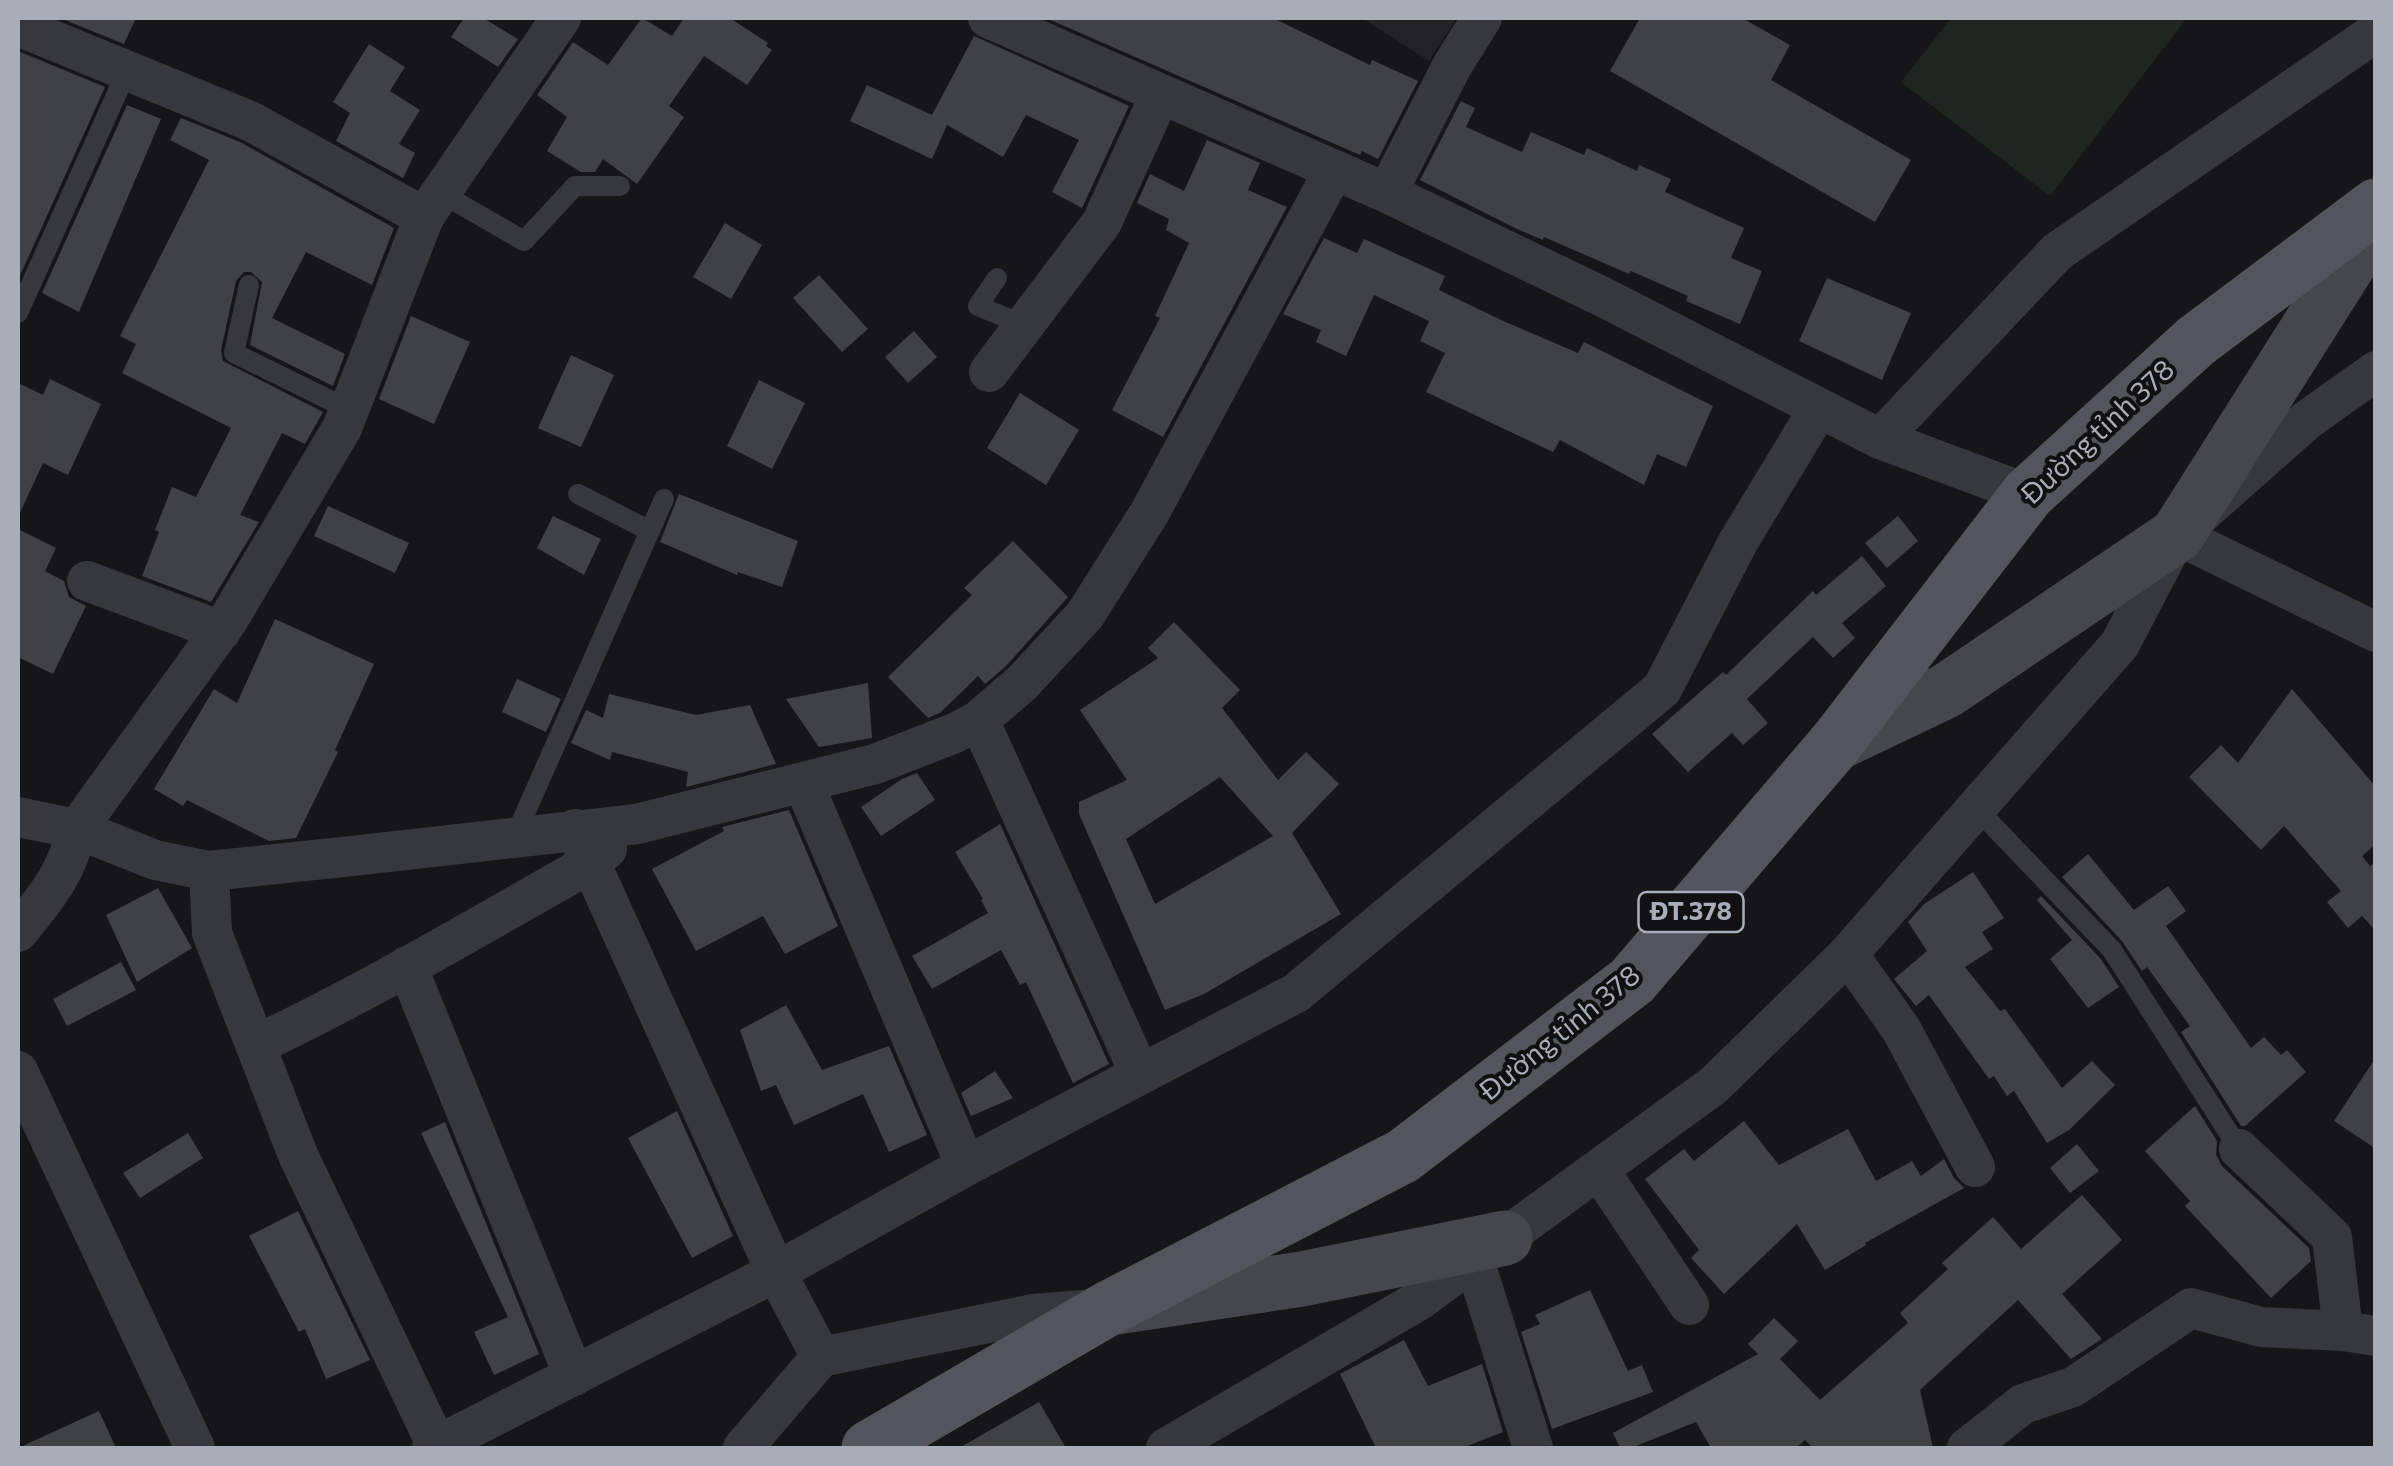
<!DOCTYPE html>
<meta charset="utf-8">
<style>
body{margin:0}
#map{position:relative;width:2393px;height:1466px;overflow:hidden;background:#161618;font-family:Commissioner,sans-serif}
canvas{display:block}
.frame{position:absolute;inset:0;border:20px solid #a8adb8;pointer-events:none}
</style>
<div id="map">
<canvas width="2393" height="1466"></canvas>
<div class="frame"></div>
</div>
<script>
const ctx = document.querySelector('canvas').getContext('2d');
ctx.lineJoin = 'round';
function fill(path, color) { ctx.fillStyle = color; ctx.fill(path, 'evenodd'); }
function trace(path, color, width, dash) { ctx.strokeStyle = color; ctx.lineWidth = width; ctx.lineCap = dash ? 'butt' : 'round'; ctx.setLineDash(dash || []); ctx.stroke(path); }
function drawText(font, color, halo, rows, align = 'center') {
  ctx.font = font + ' Commissioner,sans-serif'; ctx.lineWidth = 8; ctx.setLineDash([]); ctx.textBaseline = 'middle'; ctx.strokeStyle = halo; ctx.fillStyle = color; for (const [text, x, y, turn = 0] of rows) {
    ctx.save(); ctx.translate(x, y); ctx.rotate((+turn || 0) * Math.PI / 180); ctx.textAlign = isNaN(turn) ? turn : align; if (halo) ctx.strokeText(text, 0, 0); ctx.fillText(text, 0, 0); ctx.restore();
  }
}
const built = new Path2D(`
 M 1362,18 L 1457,18 L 1429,61 Z`);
const green = new Path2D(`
 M 1951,18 L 2187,18 L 2050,196 L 1901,82 Z`);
const building = new Path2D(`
 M 60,18 L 136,18 L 124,44 Z
 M 464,18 L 483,18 L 518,39 L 498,67 L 451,37 Z
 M 642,18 L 672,36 L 684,18 L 730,18 L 768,43 L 766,46 L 772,50 L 747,85 L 704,56 L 669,106 L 684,117 L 637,184 L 603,159 L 595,172 L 581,172 L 547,151 L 567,117 L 537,95 L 573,42 L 608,65 Z
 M 1046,18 L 1273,18 L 1370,65 L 1372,60 L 1418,81 L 1378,159 L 1362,151 L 1360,155 Z
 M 1640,18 L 1742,18 L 1790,45 L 1771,80 L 1911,160 L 1875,222 L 1610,71 Z
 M 974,36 L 1129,106 L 1082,208 L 1052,192 L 1079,140 L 1026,115 L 1003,157 L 947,125 L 932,159 L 850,121 L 867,85 L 932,115 Z
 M 369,44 L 405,67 L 390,91 L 420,110 L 399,144 L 415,153 L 403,178 L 336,141 L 350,113 L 333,102 Z
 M 18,51 L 105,87 L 18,280 Z
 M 1461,101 L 1475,108 L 1466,127 L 1522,152 L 1531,132 L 1584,155 L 1587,148 L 1637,171 L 1639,165 L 1671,179 L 1665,192 L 1744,228 L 1731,258 L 1762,271 L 1740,324 L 1686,301 L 1688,296 L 1631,271 L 1629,274 L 1544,237 L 1543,240 L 1517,229 L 1420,180 Z
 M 127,105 L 161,119 L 79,312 L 42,293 Z
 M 181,118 L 240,142 L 394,228 L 372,285 L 306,252 L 272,318 L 345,354 L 333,386 L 250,345 L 262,282 L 251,272 L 244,272 L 236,281 L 221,350 L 223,361 L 323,412 L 305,444 L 282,433 L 240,515 L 259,522 L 211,602 L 142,576 L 159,532 L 155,530 L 172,487 L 196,497 L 231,428 L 122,373 L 136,344 L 120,336 L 209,160 L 170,140 Z
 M 1207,140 L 1260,163 L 1248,190 L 1287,207 L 1163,437 L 1112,410 L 1160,318 L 1155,316 L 1189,243 L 1166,230 L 1169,219 L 1137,203 L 1150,174 L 1184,191 Z
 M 725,223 L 762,245 L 731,299 L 693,277 Z
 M 1324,238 L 1357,253 L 1364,239 L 1445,276 L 1439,290 L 1501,320 L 1578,353 L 1584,342 L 1713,406 L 1686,467 L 1657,454 L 1644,485 L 1560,440 L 1553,452 L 1426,392 L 1445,353 L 1420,341 L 1429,321 L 1374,295 L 1346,356 L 1316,342 L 1321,330 L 1283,314 Z
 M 819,275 L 868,329 L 842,352 L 793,298 Z
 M 1827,278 L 1911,313 L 1882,380 L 1799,341 Z
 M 411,316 L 470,342 L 434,424 L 379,399 Z
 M 914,331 L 937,357 L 908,383 L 885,357 Z
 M 571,355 L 614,375 L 581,447 L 538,428 Z
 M 50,379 L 101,404 L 68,475 L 43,463 L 18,517 L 18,383 L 43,395 Z
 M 759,380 L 805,403 L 772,469 L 727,446 Z
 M 1020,393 L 1079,430 L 1046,485 L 987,448 Z
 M 679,494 L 798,541 L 782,587 L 738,572 L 737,575 L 660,542 Z
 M 328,506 L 409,543 L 395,573 L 314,536 Z
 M 553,516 L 601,539 L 584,575 L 537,548 Z
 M 1898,516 L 1918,541 L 1887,568 L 1865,543 Z
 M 18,529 L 56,548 L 45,571 L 64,581 L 69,597 L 86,606 L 53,674 L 18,657 Z
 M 1013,541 L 1068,597 L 1006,666 L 985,684 L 978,676 L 940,713 L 928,718 L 888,677 L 972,595 L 964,588 Z
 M 1862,556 L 1886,586 L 1842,623 L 1855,638 L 1833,658 L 1813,637 L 1747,699 L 1768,723 L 1743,745 L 1732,733 L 1688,772 L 1652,734 L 1723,672 L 1726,675 L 1813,591 L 1816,595 Z
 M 275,619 L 374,664 L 335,750 L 338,752 L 296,838 L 269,841 L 187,800 L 183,806 L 154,789 L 214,689 L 237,703 Z
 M 1174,622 L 1240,690 L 1222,708 L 1278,780 L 1306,752 L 1339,784 L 1292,833 L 1341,914 L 1204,994 L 1165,1010 L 1079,814 L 1079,802 L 1127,780 L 1080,710 L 1158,658 L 1148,648 ZM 1220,777 L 1273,836 L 1155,904 L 1126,839 Z
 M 517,679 L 561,699 L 546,732 L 502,712 Z
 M 868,683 L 872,738 L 819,747 L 786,699 Z
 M 2292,689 L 2376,787 L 2376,844 L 2362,856 L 2370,866 L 2376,862 L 2376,931 L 2362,916 L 2348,928 L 2327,902 L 2341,891 L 2284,826 L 2261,850 L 2189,777 L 2221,745 L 2238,763 Z
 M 609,694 L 696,715 L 750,705 L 776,764 L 686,787 L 688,772 L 612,752 L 610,760 L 571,743 L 586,710 L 603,718 Z
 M 917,773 L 935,800 L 881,836 L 861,807 L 902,779 Z
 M 789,810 L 838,926 L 785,954 L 763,916 L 696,951 L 652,869 L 724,831 L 722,827 Z
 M 1000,824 L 1109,1064 L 1073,1083 L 1026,982 L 1020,985 L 1001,950 L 932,989 L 912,956 L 988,913 L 981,900 L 983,899 L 955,852 Z
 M 2088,854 L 2134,910 L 2168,886 L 2186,911 L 2166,926 L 2251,1048 L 2264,1037 L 2281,1055 L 2287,1050 L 2306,1072 L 2245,1126 L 2241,1126 L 2181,1032 L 2190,1026 L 2147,967 L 2142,971 L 2122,941 L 2062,877 Z
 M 1973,872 L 2004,918 L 1982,932 L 1993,949 L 1965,967 L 2000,1011 L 2005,1009 L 2062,1088 L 2092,1061 L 2115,1085 L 2069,1130 L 2047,1143 L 2014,1091 L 2007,1096 L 1994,1076 L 1989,1079 L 1929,995 L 1916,1006 L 1894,979 L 1927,951 L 1908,922 L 1924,904 Z
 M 158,888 L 192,948 L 137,982 L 106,915 Z
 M 2041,896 L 2101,959 L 2119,987 L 2088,1008 L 2050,959 L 2072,940 L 2037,900 Z
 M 121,962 L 136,990 L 67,1026 L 53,999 Z
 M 786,1005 L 822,1070 L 889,1046 L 927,1135 L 889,1152 L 863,1094 L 794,1125 L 776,1085 L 761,1091 L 740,1030 Z
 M 2376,1057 L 2376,1149 L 2334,1121 Z
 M 995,1071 L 1013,1098 L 971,1116 L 961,1093 Z
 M 2195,1106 L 2217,1141 L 2216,1155 L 2222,1166 L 2309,1248 L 2311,1261 L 2271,1298 L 2185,1206 L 2190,1201 L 2145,1151 Z
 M 677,1111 L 733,1236 L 692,1258 L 628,1138 Z
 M 1744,1121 L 1779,1165 L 1848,1129 L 1876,1181 L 1912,1161 L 1921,1176 L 1944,1159 L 1954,1178 L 1964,1188 L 1865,1243 L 1866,1245 L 1825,1270 L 1797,1224 L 1724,1294 L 1691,1258 L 1699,1250 L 1645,1179 L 1684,1149 L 1694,1161 Z
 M 445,1122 L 539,1354 L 494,1375 L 474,1332 L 508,1317 L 421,1133 Z
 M 188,1133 L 203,1158 L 140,1198 L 123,1173 Z
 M 2077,1144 L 2099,1171 L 2070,1193 L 2050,1168 Z
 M 2082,1195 L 2122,1240 L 2062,1294 L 2102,1339 L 2071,1359 L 2018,1300 L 1920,1390 L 1933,1448 L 1813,1448 L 1805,1440 L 1796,1448 L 1711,1448 L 1696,1422 L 1631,1448 L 1620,1448 L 1613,1433 L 1758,1354 L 1748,1344 L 1774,1318 L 1798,1341 L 1780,1359 L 1820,1400 L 1908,1323 L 1900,1313 L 1948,1269 L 1942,1263 L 1993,1217 L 2021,1249 Z
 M 298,1211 L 370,1360 L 326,1379 L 305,1329 L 299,1332 L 249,1236 Z
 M 1590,1290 L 1628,1371 L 1642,1365 L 1653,1392 L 1552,1429 L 1521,1332 L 1540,1324 L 1535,1315 Z
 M 1404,1340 L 1428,1386 L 1482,1364 L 1503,1432 L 1462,1448 L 1376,1448 L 1340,1374 Z
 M 1039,1402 L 1066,1448 L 959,1448 Z
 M 99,1411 L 116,1448 L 18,1448 Z`);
const lane = new Path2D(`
 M 441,193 L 524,241 L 575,186 L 620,186
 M 997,278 L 978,306 L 1024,325
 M 249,285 L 234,353 L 350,410
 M 18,313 L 127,71
 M 578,494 L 650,531
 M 1977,809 L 2112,950 L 2239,1149
 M 515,836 L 664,499`);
const street = new Path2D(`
 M 988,18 L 1387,193 L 1603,297 L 1880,439 L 2028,494
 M 18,26 L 250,121 L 424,217 L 561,18
 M 1387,193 L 1452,66 L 1482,18
 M 424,217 L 342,428 L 228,620 L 77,829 L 155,860 L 209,871 L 343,857 L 637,824 L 875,764 L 955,733 L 979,720 L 1022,683 L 1085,615 L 1150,512 L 1334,170
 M 989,372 L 1102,222 L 1160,95
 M 1880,439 L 2057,252 L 2376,32
 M 2177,535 L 2376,632
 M 87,581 L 221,631
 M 979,720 L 1140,1074
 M 803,782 L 966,1166
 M 18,817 L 77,829 C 66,875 47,896 18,932
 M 575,829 L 776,1272 L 821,1357
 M 209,871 L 212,933 L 298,1155 L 437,1446
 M 1848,954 L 1901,1029 L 1975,1167
 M 407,966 L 574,1376
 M 256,1045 C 370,991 479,926 589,864 L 607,849
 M 18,1071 L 195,1448
 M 2239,1149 L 2332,1237 L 2343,1331 L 2376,1336
 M 1599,1170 L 1689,1305
 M 1474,1260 L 1533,1448
 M 432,1448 L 776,1272 L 966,1166 L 1296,993 L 1662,689 L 1738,542 L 1819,408
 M 743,1448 L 821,1357 L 1033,1314 L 1097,1309
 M 1166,1448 L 1418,1301 L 1714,1085 L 1848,954 L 2120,644 L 2177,535 L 2307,420 L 2376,371
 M 1967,1448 L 2023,1404 L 2073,1387 L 2191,1308 L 2261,1327 L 2343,1331`);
const secondary = new Path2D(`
 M 1835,744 L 1946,691 L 2177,535 L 2376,221
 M 1116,1307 L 1302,1279 L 1505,1238`);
const primary = new Path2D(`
 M 869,1448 L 1109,1308 L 1403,1156 L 1632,981 L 1835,744 L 2028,494 L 2196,341 L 2376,206`);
const shields = [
 [1691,912,105]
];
const shieldNames = [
 ["ĐT.378",1691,912]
];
const streetNames = [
 ["Đường tỉnh 378",2098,432,-43],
 ["Đường tỉnh 378",1560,1033,-39]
];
fill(built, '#222225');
fill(green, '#1e261f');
fill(building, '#404145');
trace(lane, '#37383d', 20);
trace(street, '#37383d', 40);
trace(secondary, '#45474d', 55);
trace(primary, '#53555c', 55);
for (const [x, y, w] of shields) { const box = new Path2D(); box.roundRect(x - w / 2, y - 20, w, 40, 8); ctx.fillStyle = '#111113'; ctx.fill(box); trace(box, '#a8adb8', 2.5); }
drawText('bold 25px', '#a8adb8', null, shieldNames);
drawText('28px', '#a8adb8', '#111113', streetNames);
</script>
